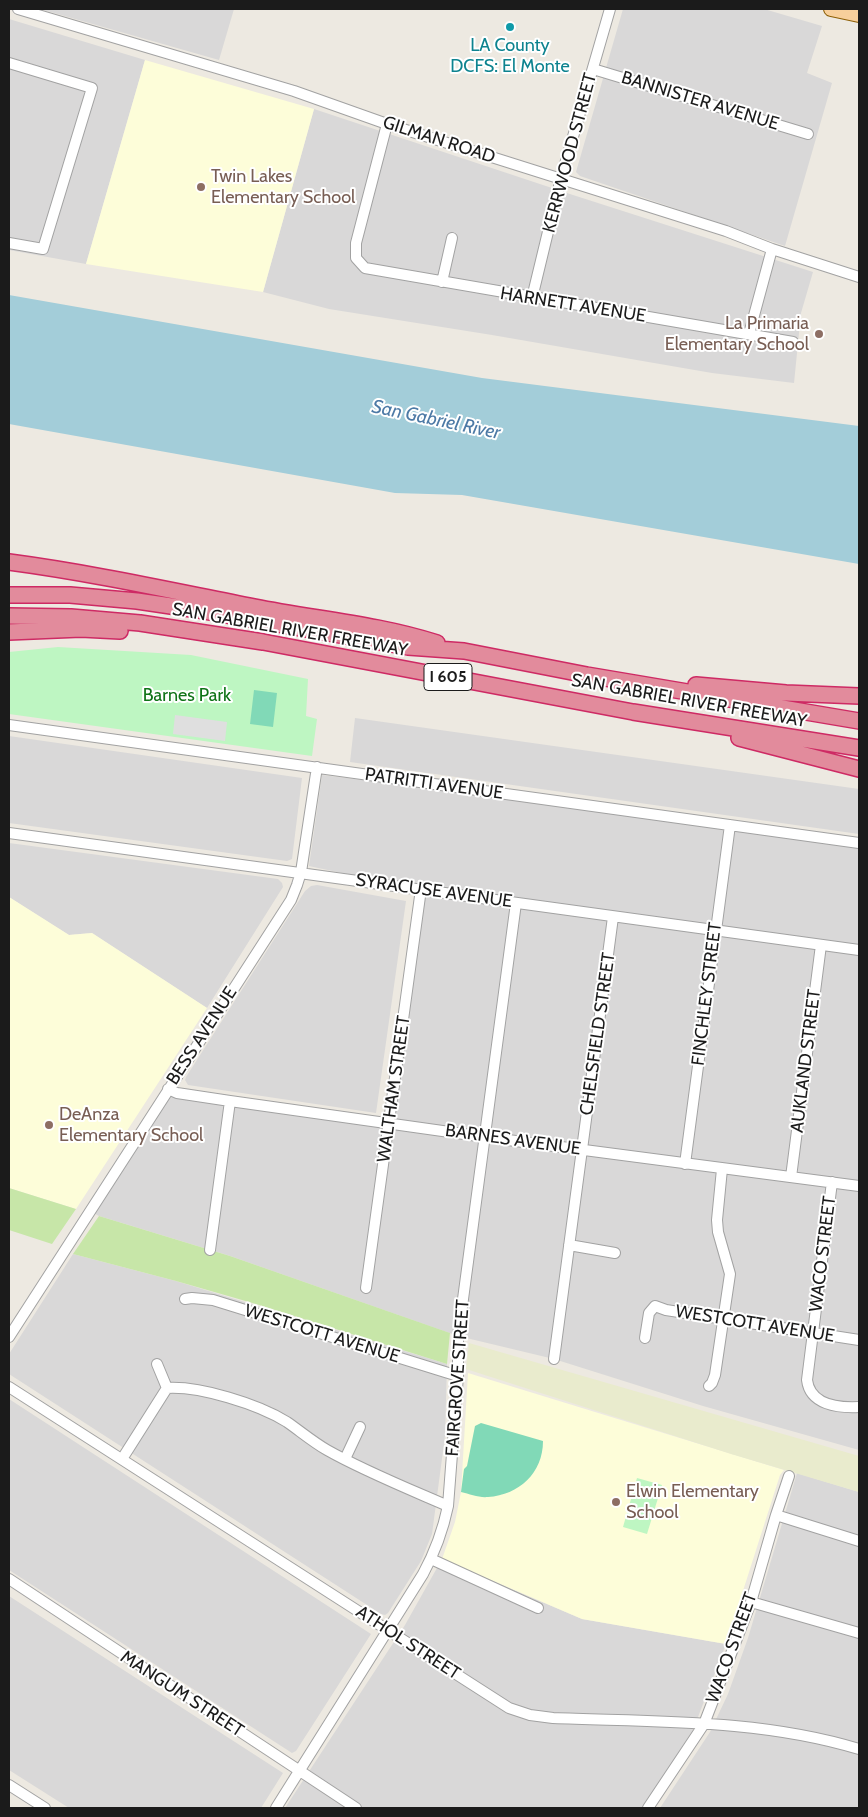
<!DOCTYPE html>
<style>
body{margin:0}
#map{position:relative;width:868px;height:1817px;overflow:hidden;background:#ede9e1;font-family:Cabin,sans-serif}
canvas{display:block}
.frame{position:absolute;inset:0;border:10px solid #1b1b1b;pointer-events:none}
</style>
<div id="map">
<canvas width="868" height="1817"></canvas>
<div class="frame"></div>
</div>
<script>
const ctx = document.querySelector('canvas').getContext('2d');
ctx.lineJoin = 'round';
function fill(path, color) { ctx.fillStyle = color; ctx.fill(path, 'evenodd'); }
function trace(path, color, width, dash) { ctx.strokeStyle = color; ctx.lineWidth = width; ctx.lineCap = dash ? 'butt' : 'round'; ctx.setLineDash(dash || []); ctx.stroke(path); }
function drawText(font, color, halo, rows, align = 'center') {
  ctx.font = font + ' Cabin,sans-serif'; ctx.lineWidth = 4; ctx.setLineDash([]); ctx.textBaseline = 'middle'; ctx.strokeStyle = halo; ctx.fillStyle = color; for (const [text, x, y, turn = 0] of rows) {
    ctx.save(); ctx.translate(x, y); ctx.rotate((+turn || 0) * Math.PI / 180); ctx.textAlign = isNaN(turn) ? turn : align; if (halo) ctx.strokeText(text, 0, 0); ctx.fillText(text, 0, 0); ctx.restore();
  }
}
const residential = new Path2D(`
 M 40,9 L 234,9 L 219,60 Z
 M 623,9 L 764,9 L 822,26 L 807,73 L 832,83 L 785,246 L 580,176 L 576,172 Z
 M 9,19 L 145,60 L 86,264 L 9,250 Z
 M 314,109 L 573,195 L 813,272 L 801,313 L 794,383 L 712,373 L 492,335 L 329,309 L 263,292 Z
 M 355,718 L 859,789 L 859,834 L 350,762 Z
 M 9,736 L 302,778 L 292,859 L 287,861 L 9,823 Z
 M 322,775 L 730,825 L 859,843 L 859,1450 L 703,1406 L 554,1359 L 458,1336 L 230,1256 L 99,1216 L 90,1211 L 168,1089 L 389,1122 L 421,890 L 309,866 Z
 M 9,843 L 278,879 L 282,883 L 283,887 L 207,1008 L 92,933 L 69,935 L 9,897 Z
 M 317,885 L 406,901 L 376,1113 L 188,1085 L 185,1080 L 186,1077 L 305,891 L 311,886 Z
 M 73,1254 L 176,1281 L 447,1364 L 445,1436 L 432,1534 L 421,1561 L 388,1613 L 385,1615 L 381,1614 L 9,1374 L 9,1354 Z
 M 9,1399 L 371,1634 L 296,1751 L 292,1753 L 9,1570 Z
 M 797,1473 L 859,1492 L 859,1808 L 660,1808 L 710,1732 L 728,1694 L 748,1638 Z
 M 442,1559 L 582,1619 L 726,1644 L 693,1730 L 643,1808 L 285,1808 L 405,1625 Z
 M 9,1596 L 283,1773 L 261,1808 L 69,1808 L 9,1770 Z`);
const education = new Path2D(`
 M 145,60 L 314,109 L 263,292 L 86,264 Z
 M 9,897 L 69,935 L 92,933 L 207,1008 L 76,1209 L 9,1188 Z
 M 468,1373 L 784,1470 L 780,1475 L 726,1644 L 582,1619 L 442,1559 L 455,1522 L 461,1492 Z`);
const farmland = new Path2D(`
 M 469,1343 L 859,1456 L 859,1492 L 731,1454 L 466,1369 Z`);
const grass = new Path2D(`
 M 9,1188 L 76,1209 L 52,1244 L 9,1230 Z
 M 99,1216 L 230,1256 L 450,1333 L 447,1364 L 256,1304 L 176,1281 L 73,1254 Z`);
const park = new Path2D(`
 M 58,647 L 191,655 L 308,679 L 306,716 L 317,719 L 312,756 L 9,714 L 9,652 Z
 M 637,1478 L 662,1485 L 647,1534 L 623,1527 Z`);
const pitch = new Path2D(`
 M 254,690 L 277,693 L 273,727 L 250,724 Z
 M 481,1423 L 543,1441 C 543,1473 519,1495 488,1497 C 479,1498 470,1494 461,1492 L 464,1469 L 467,1466 L 475,1426 Z`);
const parking = new Path2D(`
 M 175,715 L 227,722 L 225,741 L 173,734 Z`);
const water = new Path2D(`
 M 9,295 L 482,378 L 859,426 L 859,564 L 462,495 L 395,493 L 9,424 Z`);
const minor = new Path2D(`
 M 18,9 L 294,91 L 387,124 L 726,231 L 772,249 L 859,277
 M 9,63 L 92,88 L 43,249 L 9,243
 M 593,69 L 808,134
 M 387,124 L 356,243 L 356,258 L 365,268 L 793,342
 M 442,282 L 452,238
 M 532,298 L 561,178 L 610,9
 M 749,334 L 772,249
 M 9,725 L 859,843
 M 9,833 L 859,950
 M 168,1089 L 177,1093 L 230,1101 L 485,1137 L 859,1186
 M 685,1164 L 730,825
 M 791,1177 L 821,945
 M 832,1182 L 807,1380 C 810,1405 838,1408 859,1407
 M 569,1245 L 615,1253
 M 210,1250 L 230,1101
 M 366,1288 L 421,889
 M 185,1299 L 192,1298 L 213,1300 L 458,1376
 M 9,1337 L 291,900 L 297,885 L 301,872 L 317,767
 M 645,1338 L 649,1313 L 655,1306 L 666,1310 L 859,1340
 M 554,1359 L 613,917
 M 157,1364 L 167,1388 C 200,1386 258,1404 287,1422 C 300,1431 313,1442 327,1450 C 364,1471 409,1489 448,1506
 M 709,1386 L 712,1383 L 715,1375 L 730,1274 L 718,1232 L 717,1220 L 722,1169
 M 9,1387 L 509,1708 L 530,1715 L 553,1718 C 655,1722 761,1719 859,1749
 M 122,1459 L 167,1388
 M 345,1459 L 360,1427
 M 776,1515 L 859,1541
 M 431,1559 L 538,1608
 M 9,1579 L 356,1808
 M 751,1602 L 859,1633
 M 9,1785 L 45,1808
 M 276,1808 L 423,1574 C 435,1552 443,1530 448,1506 L 458,1376 L 458,1336 L 461,1314 L 516,903
 M 648,1808 L 704,1724 L 751,1602 L 776,1515 L 789,1476`);
const major = new Path2D(`
 M 831,9 L 859,15`);
const highway = new Path2D(`
 M 9,562 C 92,573 173,591 255,607 C 315,619 378,624 437,643
 M 9,595 L 70,595 L 137,601 L 198,610 L 408,647 L 464,651 L 587,675 L 859,721
 M 9,616 L 71,617 L 140,623 L 263,642 L 633,712 L 859,748
 M 9,632 L 81,629 L 120,631
 M 696,685 L 786,693 L 859,696
 M 739,738 L 859,769`);
const markers = [
 [510,27,5,"#0f9aa8"],
 [201,187,5,"#8d6e63"],
 [819,334,5,"#8d6e63"],
 [49,1125,5,"#8d6e63"],
 [616,1502,5,"#8d6e63"]
];
const shields = [
 [448,677,48]
];
const shieldNames = [
 ["I 605",448,677]
];
const cultureNames = [
 ["LA County",510,46],
 ["DCFS: El Monte",510,67]
];
const streetNames = [
 ["BANNISTER AVENUE",700,101,17],
 ["GILMAN ROAD",439,140,18],
 ["KERRWOOD STREET",570,153,-75],
 ["HARNETT AVENUE",573,305,9],
 ["SAN GABRIEL RIVER FREEWAY",290,630,10],
 ["SAN GABRIEL RIVER FREEWAY",689,701,10],
 ["PATRITTI AVENUE",434,784,8],
 ["SYRACUSE AVENUE",434,891,8],
 ["FINCHLEY STREET",707,994,-83],
 ["CHELSFIELD STREET",598,1034,-82],
 ["BESS AVENUE",202,1036,-57],
 ["AUKLAND STREET",806,1061,-83],
 ["WALTHAM STREET",394,1089,-82],
 ["BARNES AVENUE",513,1140,8],
 ["WACO STREET",823,1254,-83],
 ["WESTCOTT AVENUE",755,1324,9],
 ["WESTCOTT AVENUE",322,1334,17],
 ["FAIRGROVE STREET",458,1378,-86],
 ["ATHOL STREET",408,1643,33],
 ["WACO STREET",732,1648,-70],
 ["MANGUM STREET",182,1694,33]
];
const educationNames = [
 ["Twin Lakes",211,177],
 ["Elementary School",211,198],
 ["La Primaria",809,324,"right"],
 ["Elementary School",809,345,"right"],
 ["DeAnza",59,1115],
 ["Elementary School",59,1136],
 ["Elwin Elementary",626,1492],
 ["School",626,1513]
];
const parkNames = [
 ["Barnes Park",187,696]
];
const waterNames = [
 ["San Gabriel River",436,420,12]
];
fill(residential, '#d9d8d8');
fill(education, '#fdfdd9');
fill(farmland, '#e9ebcd');
fill(grass, '#c7e6a8');
fill(park, '#bef6c2');
fill(pitch, '#81d9b7');
fill(parking, '#dfdfdf');
fill(water, '#a3cdd9');
trace(minor, '#a2a2a2', 12);
trace(major, '#8d5f06', 16);
trace(highway, '#ce2a64', 18);
trace(minor, '#fff', 10);
trace(major, '#f7cf9b', 14);
trace(highway, '#e28b9c', 15);
for (const [x, y, r, color] of markers) { const dot = new Path2D(); dot.arc(x, y, r, 0, 2 * Math.PI); ctx.fillStyle = color; ctx.fill(dot); trace(dot, '#fff', 2); }
for (const [x, y, w] of shields) { const box = new Path2D(); box.roundRect(x - w / 2, y - 13.5, w, 27, 4); ctx.fillStyle = '#fff'; ctx.fill(box); trace(box, '#1b1b1b', 1); }
drawText('bold 16px', '#1b1b1b', null, shieldNames);
drawText('18px', '#0d838f', '#fff', cultureNames);
drawText('18px', '#1b1b1b', '#fff', streetNames);
drawText('18px', '#785e54', '#fff', educationNames, 'left');
drawText('18px', '#0f7317', '#fff', parkNames);
drawText('italic 19px', '#4d7aa6', '#fff', waterNames);
</script>
